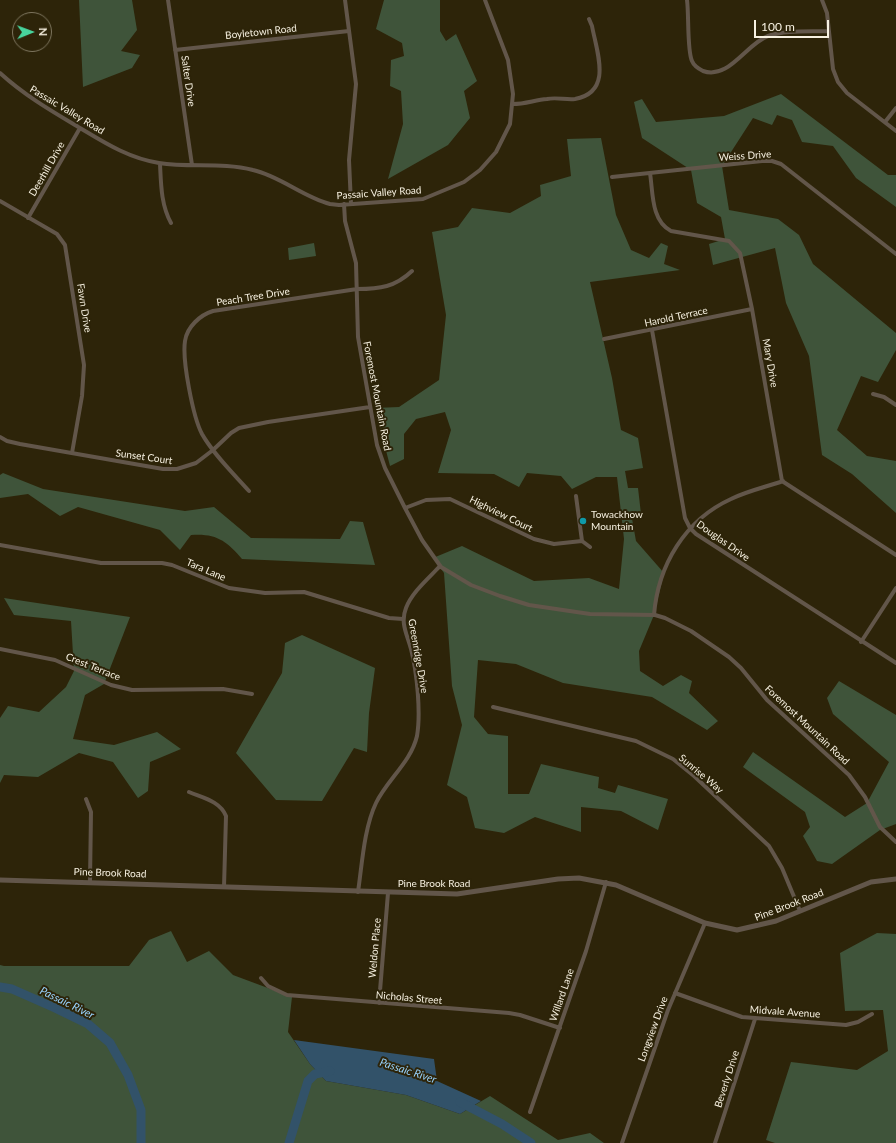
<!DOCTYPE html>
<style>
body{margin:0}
#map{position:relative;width:896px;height:1143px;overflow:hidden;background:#2d2409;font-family:Lato,sans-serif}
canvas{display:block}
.north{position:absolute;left:12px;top:12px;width:40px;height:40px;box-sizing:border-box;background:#2d2409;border:1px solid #7e765f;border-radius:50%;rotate:89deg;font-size:11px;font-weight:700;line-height:16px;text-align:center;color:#f7f1e1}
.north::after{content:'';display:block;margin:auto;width:14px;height:18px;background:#48d49d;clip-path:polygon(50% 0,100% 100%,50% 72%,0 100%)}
.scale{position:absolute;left:754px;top:20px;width:75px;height:18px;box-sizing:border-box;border:2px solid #f7f1e1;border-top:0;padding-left:5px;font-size:12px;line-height:14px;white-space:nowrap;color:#f7f1e1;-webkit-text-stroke:3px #2d2409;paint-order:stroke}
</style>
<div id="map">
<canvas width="896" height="1143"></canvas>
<div class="north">N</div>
<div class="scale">100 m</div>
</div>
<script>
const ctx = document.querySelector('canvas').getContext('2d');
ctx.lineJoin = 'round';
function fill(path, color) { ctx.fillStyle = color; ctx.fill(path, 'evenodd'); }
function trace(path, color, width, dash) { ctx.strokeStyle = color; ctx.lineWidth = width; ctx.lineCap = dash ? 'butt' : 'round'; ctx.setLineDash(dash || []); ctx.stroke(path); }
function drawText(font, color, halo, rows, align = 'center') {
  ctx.font = font + ' Lato,sans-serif'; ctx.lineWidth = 4; ctx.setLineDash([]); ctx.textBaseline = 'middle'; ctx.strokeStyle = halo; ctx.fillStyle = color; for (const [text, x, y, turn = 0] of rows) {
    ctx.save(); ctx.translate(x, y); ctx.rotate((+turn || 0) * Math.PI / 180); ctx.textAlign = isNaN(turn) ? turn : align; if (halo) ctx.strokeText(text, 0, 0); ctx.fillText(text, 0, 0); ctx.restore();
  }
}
const green = new Path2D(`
 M 79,0 L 132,0 L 137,30 L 121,51 L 140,55 L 132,68 L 83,87 Z
 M 384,0 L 440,0 L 440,31 L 446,41 L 456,34 L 477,81 L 464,91 L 470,118 L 448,145 L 388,179 L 403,124 L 401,91 L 390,86 L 391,60 L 404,56 L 402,43 L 376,29 Z
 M 781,94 L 888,175 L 896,175 L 896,207 L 856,178 L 833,146 L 802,142 L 792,120 L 777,115 L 772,125 L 753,118 L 722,166 L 729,210 L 778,219 L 799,235 L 813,264 L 896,333 L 896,350 L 878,382 L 861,376 L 837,430 L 867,456 L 896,461 L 896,513 L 852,474 L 822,455 L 809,356 L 786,303 L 775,248 L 713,265 L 709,244 L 725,239 L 721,217 L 697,203 L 691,170 L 642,138 L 634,102 L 642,99 L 656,122 L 724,116 Z
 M 601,138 L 616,215 L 631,250 L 649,258 L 661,243 L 668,246 L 664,264 L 680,270 L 590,282 L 612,378 L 621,430 L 638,438 L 643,468 L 625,471 L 628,488 L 638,488 L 641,514 L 631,513 L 636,541 L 664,573 L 654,615 L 639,651 L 640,671 L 663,686 L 681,675 L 692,681 L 689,693 L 718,721 L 707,730 L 652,697 L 563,683 L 516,664 L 478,660 L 474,717 L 488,734 L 508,736 L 508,794 L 529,794 L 541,764 L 599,777 L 598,788 L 615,793 L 618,785 L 668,799 L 658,830 L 621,811 L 581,807 L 581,832 L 535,817 L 504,833 L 475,828 L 467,797 L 447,785 L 462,725 L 452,686 L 444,573 L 433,558 L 462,546 L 534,581 L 589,578 L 619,589 L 624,539 L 617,477 L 596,477 L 572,489 L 561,476 L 527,473 L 519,487 L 494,474 L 438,473 L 451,430 L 445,412 L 416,419 L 404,434 L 404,459 L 390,466 L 375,408 L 399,407 L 439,380 L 446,315 L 432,232 L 458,227 L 472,208 L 510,213 L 541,196 L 540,185 L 571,176 L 567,139 Z
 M 314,243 L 316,256 L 289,260 L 288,248 Z
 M 3,473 L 43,489 L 185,511 L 214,507 L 251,538 L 340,539 L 350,521 L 363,522 L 375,565 L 242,559 C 227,541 216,533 191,535 L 180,550 L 160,530 L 78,507 L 60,516 L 28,494 L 0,498 L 0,475 Z
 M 4,598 L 130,617 L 104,684 L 85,695 L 73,739 L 114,745 L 157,732 L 181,749 L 150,762 L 148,791 L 138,798 L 113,762 L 79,753 L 38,777 L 4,775 L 0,783 L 0,718 L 8,706 L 39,712 L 66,687 L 74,671 L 71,621 L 14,615 Z
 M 302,635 L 375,668 L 369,713 L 367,752 L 354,748 L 322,801 L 276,800 L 236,753 L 282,673 L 285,643 Z
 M 839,681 L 896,715 L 896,824 L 880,830 L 832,864 L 817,861 L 803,836 L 810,827 L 805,812 L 743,767 L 753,752 L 845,817 L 867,803 L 889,762 L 833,714 L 827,698 Z
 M 171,931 L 187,962 L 209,951 L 233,975 L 292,997 L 288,1032 L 310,1064 L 326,1081 L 406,1095 L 460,1114 L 490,1096 L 558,1140 L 590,1133 L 604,1143 L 0,1143 L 0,965 L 4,966 L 129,966 L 149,940 Z
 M 877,933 L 896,934 L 896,1143 L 775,1143 L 766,1140 L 791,1062 L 857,1070 L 888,1051 L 883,1010 L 845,1011 L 840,953 Z`);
const water = new Path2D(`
 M 294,1040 L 434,1059 L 437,1081 L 481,1101 L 460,1114 L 406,1095 L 326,1081 L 310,1064 Z`);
const river = new Path2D(`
 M 0,987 L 12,989 L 55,1008 L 88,1024 L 110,1043 L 128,1075 L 141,1110 L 141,1143
 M 460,1102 L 502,1124 L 531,1143
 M 289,1143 L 308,1081 L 315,1074 L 330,1071`);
const minor = new Path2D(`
 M 168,0 L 192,165
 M 345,0 L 356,84 L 349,160 L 351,204
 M 687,0 C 689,14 687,51 692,61 C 694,66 699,69 703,71 C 729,80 746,44 768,36 C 787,30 809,32 829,31
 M 822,0 L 827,13 L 833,69 L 838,82 L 847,93 L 896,131
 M 175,50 L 349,31
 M 0,73 C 23,94 48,109 75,125 C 102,141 127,158 159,163 C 190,168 222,162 253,170 C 280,176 303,197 330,204 L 339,205 L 423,199 L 464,182 L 480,170 L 496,152 L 510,124 L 513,94 L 508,60 L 485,0
 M 513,104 C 525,104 535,100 547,99 C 556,97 566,100 575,99 C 613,92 597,53 592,26 L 589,19
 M 885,122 L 896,108
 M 160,164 C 161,184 161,205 171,223
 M 650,173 C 653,192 651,221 671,231 L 729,241 L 740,253 L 752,309 L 782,481 L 896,555
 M 612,177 L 762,161 L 772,161 L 781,164 L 896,254
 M 0,201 L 57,234 L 65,245 L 84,365 L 82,396 L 72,453
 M 344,204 L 345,221 L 356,263 L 358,337 L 377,445 L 385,468 L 405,508 L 422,540 L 441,567 L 471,585 L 500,596 L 529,605 L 590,614 L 655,615 L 665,618 L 691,631 L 729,657 L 741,668 L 767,700 L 849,775 L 865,797 L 880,827 L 896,842
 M 28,218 L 80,128
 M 652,330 L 685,518 L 690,528 L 696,534 L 896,663
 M 604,339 L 752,309
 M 873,394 L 884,397 L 896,405
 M 0,437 L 7,441 L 20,444 L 163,469 L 177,469 L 196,463 L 213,450 L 231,433 L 239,428 L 268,422 L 370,407
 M 249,491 C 233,473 214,455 202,434 C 193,417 182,360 185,341 C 187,327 200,315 213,311 L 357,289 C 380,289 395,287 412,271
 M 576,496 L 582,541
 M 405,508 L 426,500 L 450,499 L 534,539 L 554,544 L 582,541 L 590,547
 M 0,545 L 101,563 L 162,563 L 172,565 L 229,588 L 265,593 L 304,592 L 389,618 L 403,619
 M 654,615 C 658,565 685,520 731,499 C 747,491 766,487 783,481
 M 861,642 L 896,588
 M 0,649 L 55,660 L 111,685 L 132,690 L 223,689 L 252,694
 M 493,707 L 636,741 L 673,759 L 694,776 L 769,846 L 782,868 L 800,911
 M 189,792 C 203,798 220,801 226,816 L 224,887
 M 86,799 L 91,812 L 90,881
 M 358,892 C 362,865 364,828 376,803 C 387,780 411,762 417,736 C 421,713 417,672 411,649 C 407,634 400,623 406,608 C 412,592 429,578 440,566
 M 261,978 L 268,986 L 287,995 L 509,1013 L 520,1015 L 560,1028
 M 675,993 L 742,1017 L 846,1025 L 858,1022 L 872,1014
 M 379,1003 L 388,893
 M 530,1112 L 586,951 L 606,882
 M 622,1143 L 668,1010 L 705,923
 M 715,1143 L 755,1019`);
const tertiary = new Path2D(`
 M 0,880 L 457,894 L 558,879 L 579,878 L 616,885 L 705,923 L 737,930 L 776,921 L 871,882 L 896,879`);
const markers = [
 [583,521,4,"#0f9aa8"]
];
const streetNames = [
 ["Boyletown Road",261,32,-6],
 ["Salter Drive",188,81,82],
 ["Passaic Valley Road",67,110,31],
 ["Weiss Drive",745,156,-4],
 ["Deerhill Drive",47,169,-60],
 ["Passaic Valley Road",379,193,-4],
 ["Peach Tree Drive",253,297,-9],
 ["Fawn Drive",84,308,81],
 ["Harold Terrace",676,317,-12],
 ["Mary Drive",770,363,80],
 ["Foremost Mountain Road",377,396,79],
 ["Sunset Court",144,457,8],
 ["Highview Court",501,514,26],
 ["Douglas Drive",723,541,35],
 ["Tara Lane",206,570,23],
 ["Greenridge Drive",418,656,80],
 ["Crest Terrace",93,667,22],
 ["Foremost Mountain Road",807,725,43],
 ["Sunrise Way",701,774,40],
 ["Pine Brook Road",110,873,2],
 ["Pine Brook Road",434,884],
 ["Pine Brook Road",789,905,-21],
 ["Weldon Place",375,948,-85],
 ["Willard Lane",562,995,-71],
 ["Nicholas Street",409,998,5],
 ["Midvale Avenue",785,1012,4],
 ["Longview Drive",653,1029,-70],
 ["Beverly Drive",727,1079,-72]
];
const poiNames = [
 ["Towackhow",591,515],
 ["Mountain",591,527]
];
const waterNames = [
 ["Passaic River",67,1003,26],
 ["Passaic River",408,1071,18]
];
fill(green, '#3f543a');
fill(water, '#325269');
trace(river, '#325269', 9);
trace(minor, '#62564a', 4);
trace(tertiary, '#62564a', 5);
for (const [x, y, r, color] of markers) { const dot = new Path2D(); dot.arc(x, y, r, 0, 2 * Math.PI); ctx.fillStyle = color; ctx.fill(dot); trace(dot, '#2d2409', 1.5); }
drawText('10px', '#f7f1e1', '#2d2409', streetNames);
drawText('10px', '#f7f1e1', '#2d2409', poiNames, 'left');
drawText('italic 11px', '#96d0fa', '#2d2409', waterNames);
</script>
